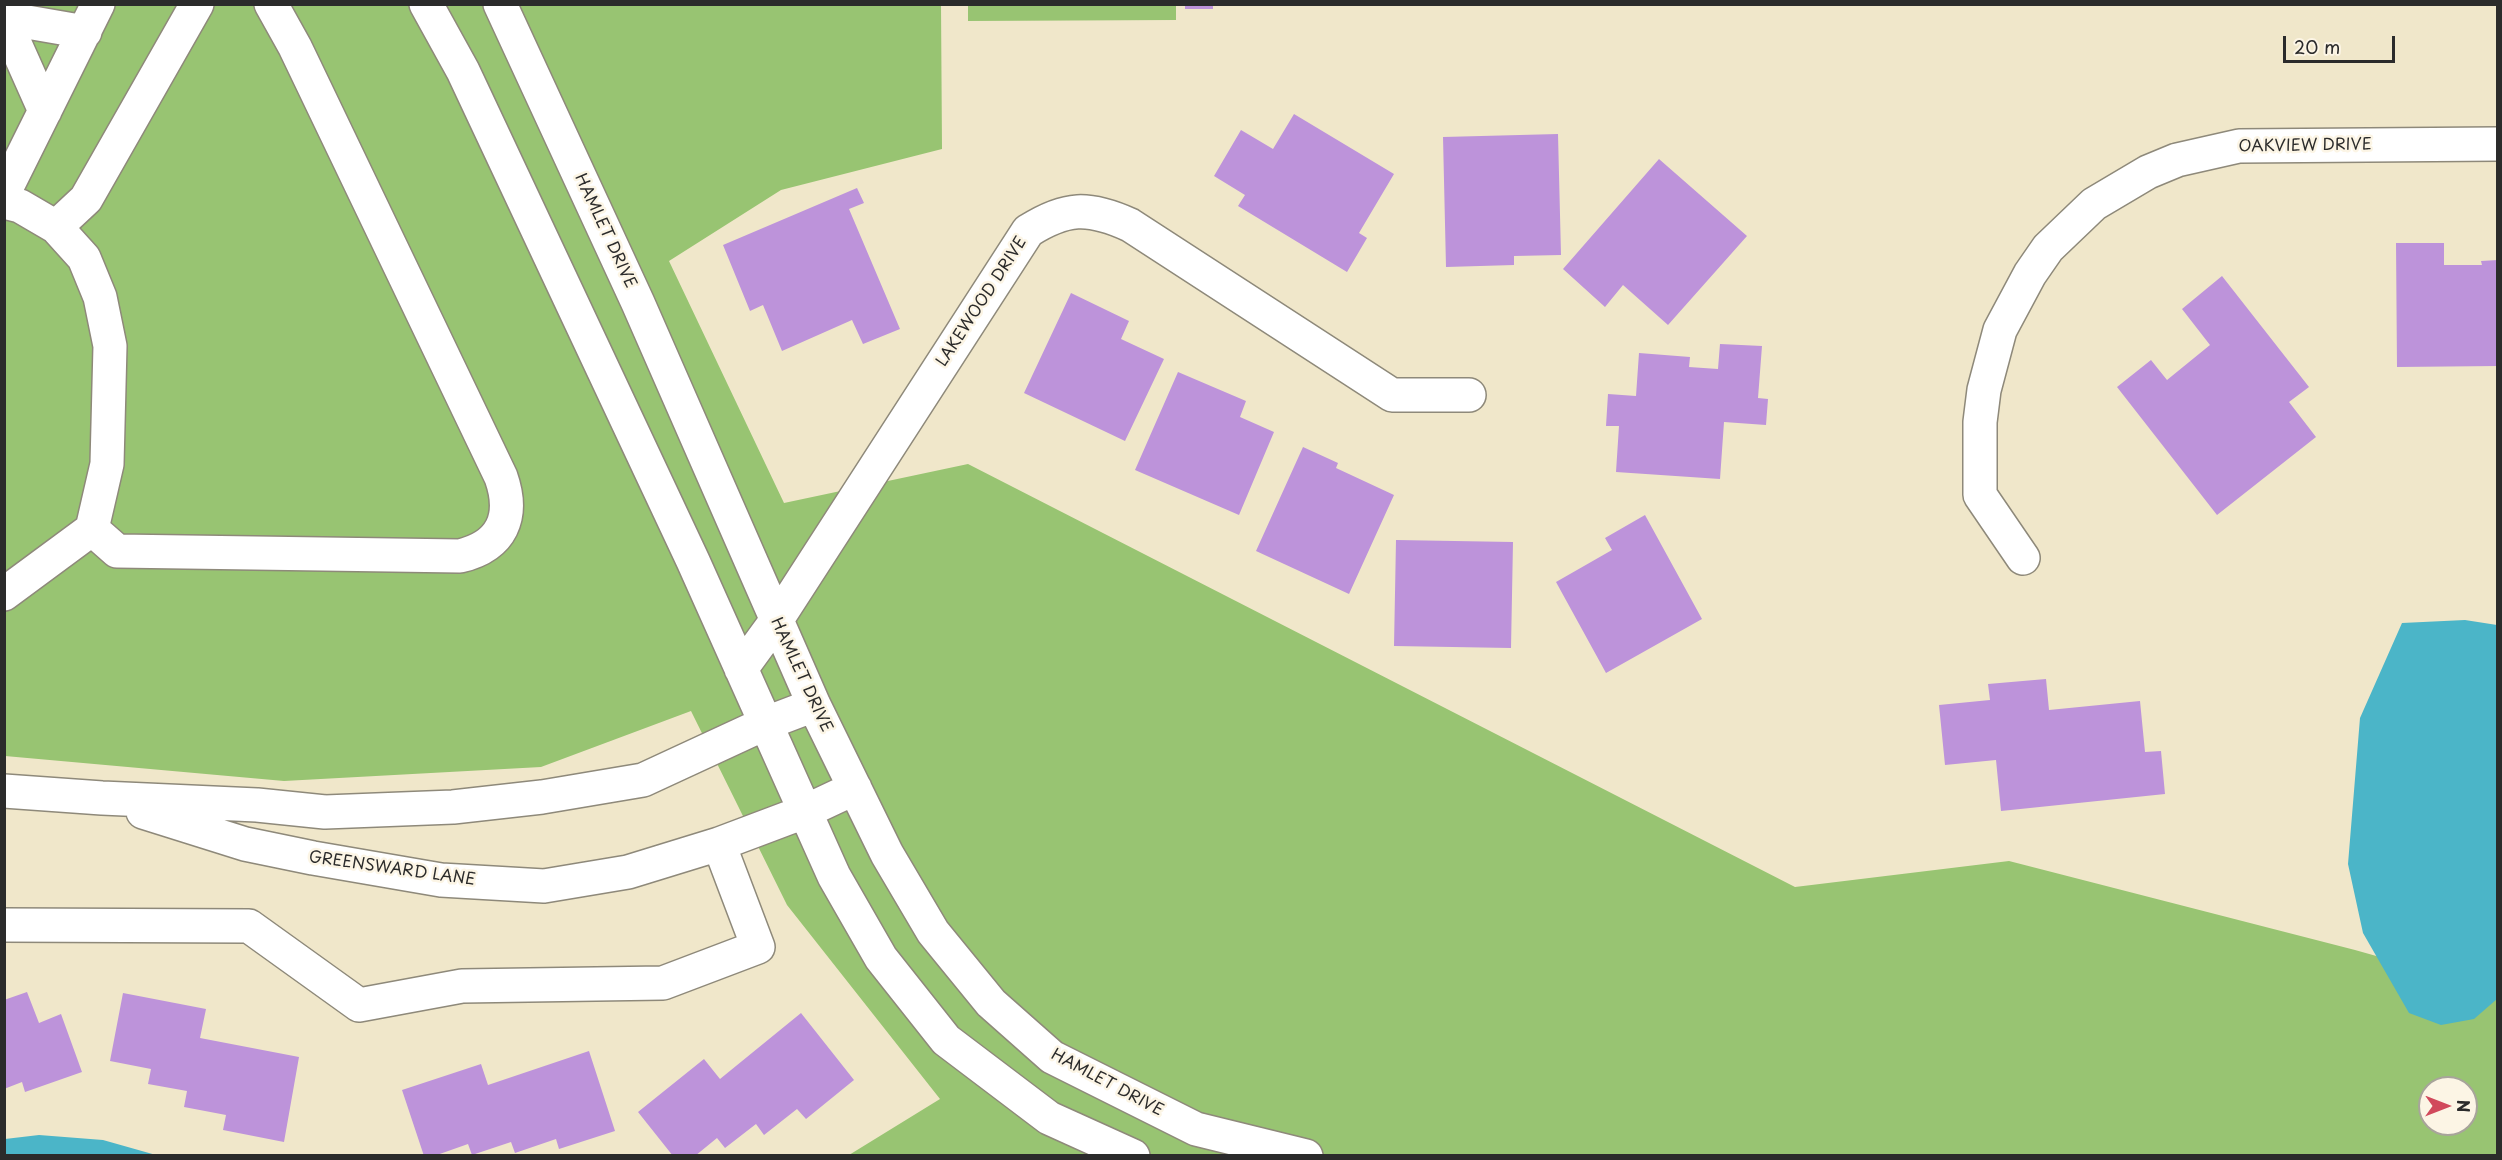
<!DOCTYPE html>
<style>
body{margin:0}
#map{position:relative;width:2502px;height:1160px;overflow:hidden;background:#f0e7ca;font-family:"Playpen Sans",sans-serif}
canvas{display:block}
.frame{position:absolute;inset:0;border:6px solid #2b2b2b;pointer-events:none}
.north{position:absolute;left:2418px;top:1076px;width:60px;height:60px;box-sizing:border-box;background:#fcf5e5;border:2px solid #a8a49b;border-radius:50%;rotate:90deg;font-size:16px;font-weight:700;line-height:24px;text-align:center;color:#2b2b2b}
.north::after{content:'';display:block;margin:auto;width:21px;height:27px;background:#d1495b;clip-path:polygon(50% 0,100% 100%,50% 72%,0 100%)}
.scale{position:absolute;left:2283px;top:36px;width:112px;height:27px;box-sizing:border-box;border:3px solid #2b2b2b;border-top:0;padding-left:8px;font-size:18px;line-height:21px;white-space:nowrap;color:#2b2b2b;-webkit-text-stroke:4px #fcf5e5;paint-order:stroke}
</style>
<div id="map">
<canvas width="2502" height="1160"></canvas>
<div class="frame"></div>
<div class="north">N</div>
<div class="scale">20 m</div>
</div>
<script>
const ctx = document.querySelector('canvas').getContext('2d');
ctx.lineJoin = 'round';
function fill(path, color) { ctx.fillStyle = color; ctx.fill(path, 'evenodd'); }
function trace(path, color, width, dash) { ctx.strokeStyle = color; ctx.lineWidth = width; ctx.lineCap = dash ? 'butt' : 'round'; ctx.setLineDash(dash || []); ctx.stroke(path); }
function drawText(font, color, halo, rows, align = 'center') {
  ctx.font = font + ' "Playpen Sans",sans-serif'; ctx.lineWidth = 5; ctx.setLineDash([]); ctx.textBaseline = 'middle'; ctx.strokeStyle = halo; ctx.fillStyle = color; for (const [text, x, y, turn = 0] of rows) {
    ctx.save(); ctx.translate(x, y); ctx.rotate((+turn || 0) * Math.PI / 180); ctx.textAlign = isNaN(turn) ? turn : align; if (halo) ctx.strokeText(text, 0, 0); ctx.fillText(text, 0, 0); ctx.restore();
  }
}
const green = new Path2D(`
 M 4,5 L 941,5 L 942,149 L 781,190 L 669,261 L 784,503 L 968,464 L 1795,887 L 2009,861 L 2355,950 L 2497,990 L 2497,1155 L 849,1155 L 940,1099 L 787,905 L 691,711 L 541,767 L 284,781 L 5,756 ZM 2430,1088 L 2466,1088 L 2466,1124 L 2430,1124 Z
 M 968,5 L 1176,5 L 1176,20 L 968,21 Z`);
const water = new Path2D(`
 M 2465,620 L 2497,625 L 2497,999 L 2474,1019 L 2441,1025 L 2409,1013 L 2363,933 L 2348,864 L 2360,718 L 2402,623 Z
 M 39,1135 L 103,1140 L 156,1155 L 5,1155 L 5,1139 Z`);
const building = new Path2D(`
 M 1185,4 L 1213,4 L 1213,9 L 1185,9 Z
 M 1294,114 L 1394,174 L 1359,233 L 1367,238 L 1347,272 L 1238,206 L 1245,195 L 1214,176 L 1241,130 L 1273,149 Z
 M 1558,134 L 1561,255 L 1514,256 L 1514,265 L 1446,267 L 1443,137 Z
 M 1659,159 L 1747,236 L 1668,325 L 1623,285 L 1605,307 L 1563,269 Z
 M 857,188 L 864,203 L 849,209 L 900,329 L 863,344 L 852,320 L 782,351 L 763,305 L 750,311 L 723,245 Z
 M 2396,243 L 2444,243 L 2444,265 L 2482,265 L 2481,261 L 2498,260 L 2498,366 L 2397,367 Z
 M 2222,276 L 2309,387 L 2289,402 L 2316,437 L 2217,515 L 2117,387 L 2151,360 L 2167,380 L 2210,345 L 2182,309 Z
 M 1071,293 L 1129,321 L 1121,339 L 1164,359 L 1125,441 L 1024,393 Z
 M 1720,344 L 1762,346 L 1758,398 L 1768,399 L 1766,425 L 1724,422 L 1720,479 L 1616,472 L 1619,426 L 1606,426 L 1608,394 L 1636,396 L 1639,353 L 1690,357 L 1689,367 L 1718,369 Z
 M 1178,372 L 1246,401 L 1240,417 L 1274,432 L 1239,515 L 1135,470 Z
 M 1303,447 L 1338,463 L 1336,468 L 1394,495 L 1349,594 L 1256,551 Z
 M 1645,515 L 1702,619 L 1606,673 L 1556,582 L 1612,550 L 1605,538 Z
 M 1396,540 L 1513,542 L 1511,648 L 1394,646 Z
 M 2046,679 L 2049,710 L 2140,701 L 2145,752 L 2161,751 L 2165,794 L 2001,811 L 1996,760 L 1945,765 L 1939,705 L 1990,700 L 1988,684 Z
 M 27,992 L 39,1023 L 61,1014 L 82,1072 L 25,1092 L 22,1082 L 4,1089 L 4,1000 Z
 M 123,993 L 206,1009 L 200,1038 L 299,1057 L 284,1142 L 223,1130 L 226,1115 L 184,1107 L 187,1091 L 148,1084 L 151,1069 L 110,1061 Z
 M 801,1013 L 854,1080 L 806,1119 L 797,1109 L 764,1135 L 756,1124 L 725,1148 L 717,1138 L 695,1156 L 673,1156 L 638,1112 L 704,1059 L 720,1079 Z
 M 589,1051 L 615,1131 L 559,1149 L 556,1139 L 515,1153 L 511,1142 L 472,1155 L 468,1144 L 434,1156 L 424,1156 L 402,1090 L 481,1064 L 488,1085 Z`);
const minor = new Path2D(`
 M 426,4 L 463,71 L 693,561 L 834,876 L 881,958 L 946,1040 L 1049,1118 L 1133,1156
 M 500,4 L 638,303 L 814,705 L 887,854 L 933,932 L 991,1003 L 1052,1057 L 1196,1129 L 1306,1156
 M 4,18 L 85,32
 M 4,19 L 45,111
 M 4,193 L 98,4
 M 4,202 L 20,206 L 56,227 L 84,258 L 100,297 L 110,346 L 107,464 L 92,529 L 4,594
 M 56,227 L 86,199 L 197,4
 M 92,529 L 117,551 L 460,556 C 502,546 515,517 501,477 L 295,47 L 271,4
 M 2023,558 L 1980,495 L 1980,422 L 1984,390 L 2000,330 L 2030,274 L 2048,248 L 2094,204 L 2148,172 L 2177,160 L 2239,146 L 2498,144
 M 741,669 L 776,621 L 1028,231 C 1066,207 1088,206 1130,225 L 1392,395 L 1469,395
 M 4,791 L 102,798 L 257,805 L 325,812 L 453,807 L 542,797 L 643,780 L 764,724 L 814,705
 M 143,812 L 245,844 L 313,858 L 441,880 L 544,886 L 628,872 L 719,844 L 804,812 L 855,788
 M 4,925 L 249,926 L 359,1005 L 462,986 L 663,983 L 758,947 L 719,844`);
const streetNames = [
 ["OAKVIEW DRIVE",2305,146,-1],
 ["HAMLET DRIVE",605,231,65],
 ["LAKEWOOD DRIVE",982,302,-57],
 ["HAMLET DRIVE",801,675,65],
 ["GREENSWARD LANE",392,869,8],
 ["HAMLET DRIVE",1107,1083,28]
];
fill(green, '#98c472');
fill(water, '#4bb5c8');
fill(building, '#bd93da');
trace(minor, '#8e897a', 36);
trace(minor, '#fff', 33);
drawText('16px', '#2b2b2b', '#fcf5e5', streetNames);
</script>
